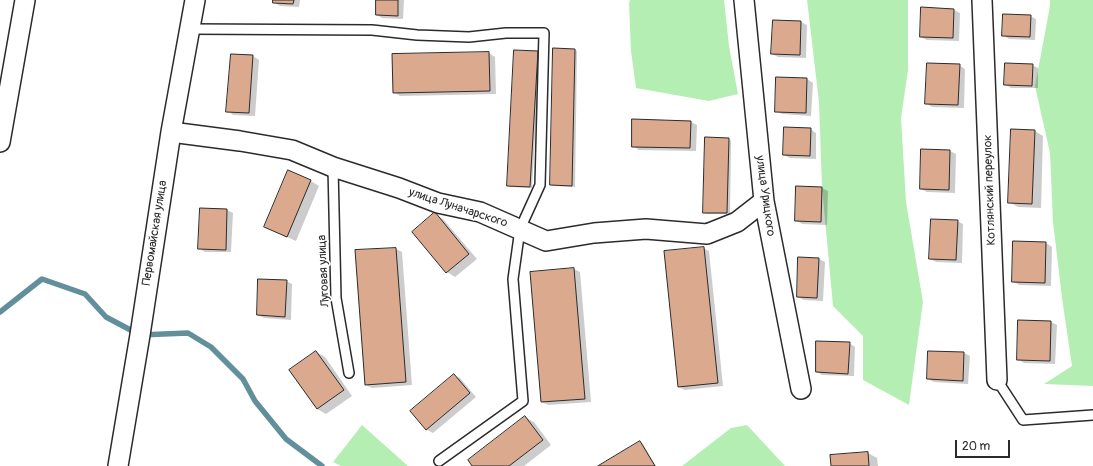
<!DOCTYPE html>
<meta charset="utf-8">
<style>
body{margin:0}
#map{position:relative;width:1093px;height:466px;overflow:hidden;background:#fff;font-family:Pangolin,sans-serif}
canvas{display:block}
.scale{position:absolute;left:955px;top:440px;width:55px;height:18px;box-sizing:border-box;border:2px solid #2b2b2b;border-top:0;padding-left:5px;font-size:12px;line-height:14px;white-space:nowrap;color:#2b2b2b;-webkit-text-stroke:3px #fff;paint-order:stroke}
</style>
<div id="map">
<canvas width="1093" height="466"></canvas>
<div class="scale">20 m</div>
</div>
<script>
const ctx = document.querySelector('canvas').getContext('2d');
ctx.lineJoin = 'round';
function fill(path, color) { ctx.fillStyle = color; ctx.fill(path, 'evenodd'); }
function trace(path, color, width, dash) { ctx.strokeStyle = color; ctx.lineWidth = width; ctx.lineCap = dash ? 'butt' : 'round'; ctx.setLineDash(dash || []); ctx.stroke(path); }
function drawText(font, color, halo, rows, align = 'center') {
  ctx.font = font + ' Pangolin,sans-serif'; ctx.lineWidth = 3.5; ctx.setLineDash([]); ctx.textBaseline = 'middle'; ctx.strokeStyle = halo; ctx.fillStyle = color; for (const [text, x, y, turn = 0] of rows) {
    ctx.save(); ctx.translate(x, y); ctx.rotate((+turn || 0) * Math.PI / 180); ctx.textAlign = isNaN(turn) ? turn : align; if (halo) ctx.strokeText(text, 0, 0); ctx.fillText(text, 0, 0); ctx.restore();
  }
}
const green = new Path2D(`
 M 630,0 L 724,0 L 729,46 L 738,94 L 709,101 L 636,88 L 631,51 L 629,3 Z
 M 807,0 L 908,0 L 908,70 L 901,118 L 906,202 L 923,302 L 909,405 L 863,380 L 863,336 L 833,306 L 822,187 L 819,102 Z
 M 1050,0 L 1093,0 L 1093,386 L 1044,384 L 1072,366 L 1062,298 L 1053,222 L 1050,153 L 1035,86 L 1050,6 Z
 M 362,425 L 408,466 L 341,466 L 333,462 Z
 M 747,425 L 785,466 L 682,466 L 731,428 Z`);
const shadow = new Path2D(`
 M 274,0 L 300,0 L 299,7 L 280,6 L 274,2 Z
 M 377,0 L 404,0 L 403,19 L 382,18 L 377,15 Z
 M 954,10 L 960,13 L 959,41 L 927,40 L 921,37 Z
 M 1030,16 L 1036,19 L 1035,40 L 1009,39 L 1003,35 Z
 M 774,21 L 801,22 L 807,25 L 806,58 L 778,57 L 772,54 Z
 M 575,50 L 577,51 L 575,187 L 554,186 L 551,185 Z
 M 537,52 L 540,53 L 532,188 L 510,187 L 508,185 Z
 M 489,53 L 495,57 L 496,94 L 400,96 L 394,92 Z
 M 231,55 L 253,56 L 259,60 L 255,116 L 233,115 L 228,111 Z
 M 959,65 L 965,69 L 964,108 L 932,107 L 926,103 Z
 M 1032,65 L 1038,68 L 1038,88 L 1011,88 L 1005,84 Z
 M 807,79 L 813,83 L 811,116 L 782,114 L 776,111 Z
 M 691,122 L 697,125 L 696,151 L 639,150 L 633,146 Z
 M 810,129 L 816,133 L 816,159 L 790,158 L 784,155 Z
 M 1035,131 L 1043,136 L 1041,208 L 1018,207 L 1009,202 Z
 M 729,139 L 731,141 L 730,214 L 707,214 L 704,212 Z
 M 950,151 L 956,154 L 955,193 L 927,192 L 921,189 Z
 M 311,181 L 319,186 L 296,241 L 265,227 Z
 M 822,188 L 828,191 L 827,225 L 802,224 L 796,220 Z
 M 227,210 L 233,213 L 231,252 L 205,252 L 199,248 Z
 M 435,214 L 443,219 L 477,259 L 455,277 L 447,272 Z
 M 957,221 L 963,224 L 962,263 L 936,262 L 930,259 Z
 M 1046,243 L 1052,247 L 1051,286 L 1019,285 L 1013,281 Z
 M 703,248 L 709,251 L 723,386 L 685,390 L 679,387 Z
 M 396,249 L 402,252 L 412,385 L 372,388 L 366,385 L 356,251 Z
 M 819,259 L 825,262 L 823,301 L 804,300 L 798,297 Z
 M 574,269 L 580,272 L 591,402 L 548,405 L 542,402 Z
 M 286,281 L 292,284 L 291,320 L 264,318 L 258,315 Z
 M 1051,322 L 1057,325 L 1055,364 L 1024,363 L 1018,359 Z
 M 849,343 L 855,347 L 854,376 L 822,375 L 817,372 Z
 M 316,352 L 325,357 L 352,396 L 326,414 L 317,409 Z
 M 964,353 L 970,356 L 968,384 L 934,382 L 928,379 Z
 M 454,375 L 460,378 L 476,397 L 433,433 L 427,430 L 412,411 Z
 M 525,417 L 534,422 L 551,445 L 524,466 L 473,466 Z
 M 640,442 L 643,444 L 656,466 L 600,466 Z
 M 868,453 L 877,458 L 878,466 L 832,466 Z`);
const stream = new Path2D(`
 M 0,312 L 42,279 L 85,294 L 106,317 L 140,335 L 188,333 L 211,347 L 243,379 L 255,401 L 286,439 L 322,466`);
const building = new Path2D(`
 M 273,0 L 294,0 L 293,4 L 273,3 Z
 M 376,0 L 398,0 L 398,16 L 376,15 Z
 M 921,7 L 954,9 L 953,38 L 920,37 Z
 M 1003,14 L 1031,15 L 1030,37 L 1002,36 Z
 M 773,20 L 801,21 L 800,55 L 771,54 Z
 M 553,48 L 575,49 L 572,186 L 550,185 Z
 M 514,50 L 538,51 L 530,187 L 507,186 Z
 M 489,52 L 490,91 L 393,93 L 392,54 Z
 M 231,54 L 253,55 L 249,113 L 226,112 Z
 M 927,63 L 960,64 L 958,105 L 925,104 Z
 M 1005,63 L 1033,64 L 1032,86 L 1004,85 Z
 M 776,77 L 807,78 L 806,113 L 775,112 Z
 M 632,119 L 691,121 L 690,148 L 632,147 Z
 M 784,127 L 811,128 L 810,156 L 783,155 Z
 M 1011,129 L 1035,130 L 1032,204 L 1008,203 Z
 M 705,137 L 729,138 L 727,213 L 703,213 Z
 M 921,149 L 950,150 L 949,190 L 920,189 Z
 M 288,170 L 311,180 L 287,237 L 264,227 Z
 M 796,186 L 822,187 L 821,222 L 795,221 Z
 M 200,208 L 227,209 L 226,250 L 198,249 Z
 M 435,212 L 469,254 L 446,273 L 412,232 Z
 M 931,219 L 958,220 L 956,260 L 929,259 Z
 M 1013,241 L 1046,242 L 1045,283 L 1012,282 Z
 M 704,247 L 718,383 L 678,387 L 664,251 Z
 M 396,248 L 406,382 L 365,385 L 355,250 Z
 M 798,257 L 819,258 L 817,298 L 797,297 Z
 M 574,268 L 585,399 L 541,402 L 530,272 Z
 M 258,279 L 287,280 L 285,317 L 257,315 Z
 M 1018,320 L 1051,321 L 1050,361 L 1017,360 Z
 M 816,341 L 850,342 L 848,374 L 816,372 Z
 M 316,351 L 344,390 L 317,409 L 289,370 Z
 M 928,351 L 964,352 L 963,381 L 927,379 Z
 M 454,374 L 470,393 L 426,430 L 410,411 Z
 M 525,416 L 543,440 L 509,466 L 472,466 L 468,460 Z
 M 640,441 L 655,466 L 598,466 Z
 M 868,452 L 869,466 L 831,466 L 830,455 Z`);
const service = new Path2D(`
 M 190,29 L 372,30 L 417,35 L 469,37 L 506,33 L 544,33 L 540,185 L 520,229 L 513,279 L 523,401 L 439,461
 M 333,167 L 336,298 L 349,373
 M 997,380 L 1023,420 L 1093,415`);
const minor = new Path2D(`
 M 744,0 L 764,201 L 801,389
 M 982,0 L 997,380
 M 171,132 L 240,141 L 292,150 L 333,167 L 399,188 L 438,203 L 480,212 L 546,241 L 594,233 L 646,229 L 707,234 L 737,222 L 764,201
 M 0,142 L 25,0
 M 118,466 L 140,335 L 171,132 L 195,0`);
const streetNames = [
 ["Котлянский переулок",990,190,-92],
 ["улица Урицкого",765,196,82],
 ["улица Луначарского",458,208,18],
 ["Первомайская улица",155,233,-81],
 ["Луговая улица",324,271,-93]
];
fill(green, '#b5eeb2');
fill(shadow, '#0003');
trace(stream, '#628f9c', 5.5);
fill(building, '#dba98e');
trace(building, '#2b2b2b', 1);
trace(service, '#2b2b2b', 12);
trace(minor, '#2b2b2b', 22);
trace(service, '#fff', 9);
trace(minor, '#fff', 19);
drawText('12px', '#2b2b2b', '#fff', streetNames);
</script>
